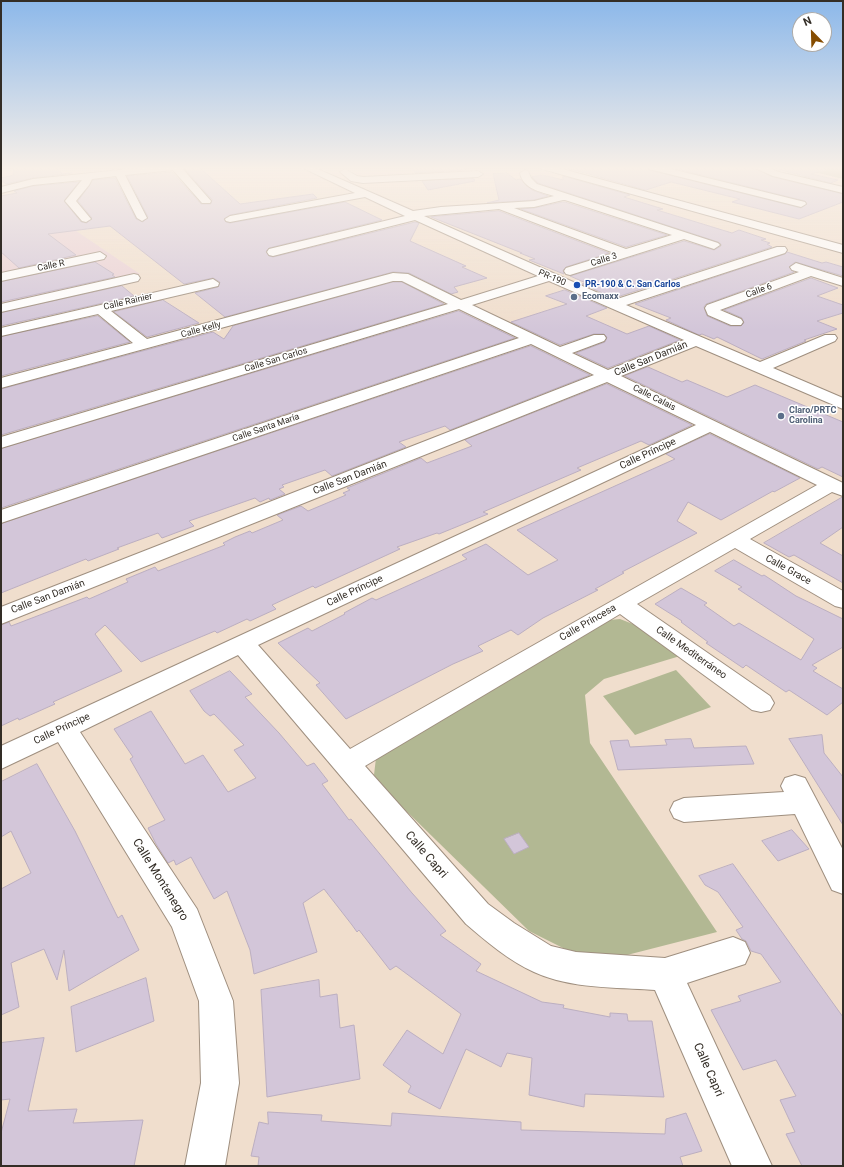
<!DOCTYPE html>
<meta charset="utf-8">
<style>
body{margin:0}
#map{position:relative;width:844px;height:1167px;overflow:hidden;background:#f0decd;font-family:Roboto,sans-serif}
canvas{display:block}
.frame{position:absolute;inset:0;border:2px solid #332d26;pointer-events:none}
.north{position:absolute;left:792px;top:12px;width:40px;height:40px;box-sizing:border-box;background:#fff;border:1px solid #adaba8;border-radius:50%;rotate:337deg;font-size:11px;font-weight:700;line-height:16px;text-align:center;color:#332d26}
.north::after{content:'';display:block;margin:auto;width:14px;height:18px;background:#864d01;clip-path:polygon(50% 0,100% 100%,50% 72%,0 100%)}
</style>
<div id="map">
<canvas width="844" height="1167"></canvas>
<div class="frame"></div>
<div class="north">N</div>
</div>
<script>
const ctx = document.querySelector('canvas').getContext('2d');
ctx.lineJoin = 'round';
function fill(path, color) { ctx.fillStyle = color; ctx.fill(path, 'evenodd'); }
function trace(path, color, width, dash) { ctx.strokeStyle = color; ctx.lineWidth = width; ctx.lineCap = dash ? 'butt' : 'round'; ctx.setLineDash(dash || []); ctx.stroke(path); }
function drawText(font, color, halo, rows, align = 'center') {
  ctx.font = font + ' Roboto,sans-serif'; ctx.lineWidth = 3; ctx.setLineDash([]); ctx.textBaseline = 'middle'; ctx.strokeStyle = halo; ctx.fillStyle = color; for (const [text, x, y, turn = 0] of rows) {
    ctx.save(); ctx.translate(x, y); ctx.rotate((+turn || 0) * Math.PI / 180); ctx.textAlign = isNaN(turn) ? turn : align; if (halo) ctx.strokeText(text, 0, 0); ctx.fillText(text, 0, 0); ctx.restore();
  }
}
const industrial = new Path2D(`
 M 54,216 L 140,274 L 1,307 L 1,225 Z`);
const green = new Path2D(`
 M 794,167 L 843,167 L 843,179 Z
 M 620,619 L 638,626 L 680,656 L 604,679 L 585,695 L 590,743 L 717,932 L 627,955 L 575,954 L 529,931 L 393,798 L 374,775 L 376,758 L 609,620 Z
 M 676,670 L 711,707 L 635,735 L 603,696 Z`);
const building = new Path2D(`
 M 16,167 L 59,167 L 62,174 L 72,173 L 33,178 L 6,184 L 1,180 L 1,178 L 14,175 L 13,168 Z
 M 183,167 L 199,167 L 240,204 L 313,194 L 317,198 L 230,215 L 224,219 L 226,222 L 230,223 L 345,202 L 382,220 L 269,248 L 266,251 L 269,256 L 273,257 L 415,222 L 419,223 L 410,241 L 466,266 L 462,267 L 487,278 L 454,287 L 458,292 L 451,294 L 409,273 L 393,272 L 225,317 L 195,293 L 218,287 L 220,282 L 213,278 L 184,284 L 110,226 L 48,234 L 76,255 L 19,268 L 1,252 L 1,196 L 17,193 L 14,191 L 33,186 L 79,182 L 64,201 L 81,222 L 87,223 L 92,218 L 78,201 L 93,180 L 115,178 L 136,219 L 143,222 L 148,217 L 127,176 L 172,172 L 201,204 L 211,204 L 212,200 Z
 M 448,167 L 463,167 L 466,170 L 415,173 L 412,169 Z
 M 564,167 L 646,167 L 649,170 L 801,208 L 807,204 L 805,201 L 669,167 L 752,167 L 773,177 L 843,194 L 843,202 L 799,219 L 732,202 L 740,199 L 671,182 L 646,190 Z
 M 770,167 L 825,167 L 826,170 L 811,174 L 838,180 L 831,183 Z
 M 507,173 L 516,180 L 520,179 L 532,190 L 548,196 L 534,200 L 487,203 L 499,200 L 493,174 Z
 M 543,175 L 563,180 L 563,176 L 630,195 L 624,197 L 663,209 L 657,210 L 732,233 L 739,230 L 766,239 L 761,240 L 770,243 L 767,244 L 772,247 L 614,298 L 582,284 L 586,283 L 570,276 L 684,241 L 714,250 L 721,246 L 721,244 L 718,242 L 538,183 L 532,177 Z
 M 474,179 L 475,181 L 428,190 L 422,181 Z
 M 563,202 L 565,202 L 667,235 L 626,247 L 521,209 L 534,208 Z
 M 499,211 L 609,253 L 566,267 L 563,270 L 564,274 L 529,260 L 535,259 L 520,253 L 522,253 L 431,217 Z
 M 787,252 L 822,263 L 826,262 L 843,267 L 843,276 L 795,262 L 789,267 L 794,272 L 706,304 L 704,307 L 707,316 L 730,326 L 741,326 L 744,323 L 742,318 L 724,310 L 811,278 L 838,288 L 817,296 L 843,305 L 843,313 L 817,321 L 837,329 L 804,340 L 806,341 L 762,359 L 717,337 L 714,339 L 702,334 L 699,335 L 666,320 L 671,318 L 635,304 L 785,254 Z
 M 95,262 L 114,274 L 112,275 L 115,277 L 1,302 L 1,282 Z
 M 393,282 L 402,282 L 444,304 L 1,435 L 1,389 L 213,332 L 224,339 L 233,326 Z
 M 122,286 L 134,296 L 1,326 L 1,313 Z
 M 565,290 L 607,308 L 586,316 L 627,334 L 649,326 L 680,340 L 608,368 L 576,353 L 605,342 L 607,337 L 604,334 L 594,334 L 560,345 L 511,322 L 567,304 L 546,296 Z
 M 163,300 L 199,323 L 147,337 L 114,312 Z
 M 459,311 L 515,338 L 1,508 L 1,449 Z
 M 98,316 L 130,342 L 1,376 L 1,337 Z
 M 531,346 L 590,375 L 450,430 L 445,426 L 399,442 L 406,447 L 332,476 L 325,470 L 282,485 L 284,487 L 279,489 L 285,494 L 270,500 L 269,498 L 260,502 L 255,498 L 189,521 L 194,526 L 162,538 L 158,533 L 117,548 L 119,549 L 88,561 L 86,559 L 1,593 L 1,524 Z
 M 648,367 L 682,382 L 687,380 L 727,397 L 755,385 L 843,422 L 843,477 L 822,467 L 818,469 L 625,376 Z
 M 607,384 L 692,425 L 649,445 L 641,441 L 577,468 L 581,470 L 483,512 L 488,514 L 439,534 L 437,533 L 397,547 L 400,549 L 315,588 L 313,586 L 272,605 L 276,609 L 250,621 L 247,619 L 217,633 L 215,631 L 141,662 L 105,625 L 95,634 L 122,671 L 53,702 L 55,704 L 19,720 L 18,718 L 1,726 L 1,625 L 9,622 L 11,626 L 87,597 L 89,599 L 128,582 L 126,579 L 155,567 L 158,571 L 225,545 L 223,543 L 235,537 L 250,531 L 252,533 L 283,520 L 277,515 L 301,506 L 308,511 L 346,495 L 343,493 L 350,490 L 347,488 L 421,458 L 427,463 L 472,446 L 465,440 Z
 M 710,434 L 800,478 L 774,492 L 773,491 L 721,520 L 688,502 L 677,521 L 697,533 L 622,572 L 624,573 L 595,589 L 598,590 L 543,618 L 518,635 L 511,630 L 478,646 L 483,651 L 453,664 L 346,719 L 316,685 L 320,683 L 278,643 L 308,628 L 312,631 L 345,614 L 344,613 L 372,598 L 376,600 L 467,559 L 462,555 L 486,544 L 528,575 L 558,560 L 517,530 L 675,459 L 666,454 Z
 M 843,497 L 843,527 L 820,543 L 843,556 L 843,583 L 794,555 L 789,557 L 764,543 Z
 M 734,560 L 762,576 L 764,575 L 796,596 L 843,619 L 843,647 L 812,665 L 817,668 L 813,671 L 843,689 L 843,702 L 827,715 L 789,690 L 786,692 L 746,665 L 743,668 L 706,643 L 708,642 L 681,622 L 682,621 L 655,604 L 681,588 L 707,603 L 704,605 L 734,626 L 739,623 L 801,660 L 814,639 L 738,589 L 742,587 L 715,571 Z
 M 230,671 L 252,694 L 245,697 L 279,733 L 307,766 L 314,763 L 328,781 L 322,784 L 349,820 L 351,819 L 412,893 L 446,931 L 440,935 L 481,964 L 476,971 L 542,1002 L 564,1005 L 563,1008 L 610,1017 L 610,1013 L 627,1014 L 628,1021 L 652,1021 L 664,1097 L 585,1094 L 584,1107 L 529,1095 L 532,1058 L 507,1053 L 501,1067 L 466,1049 L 440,1109 L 408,1092 L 411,1086 L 383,1065 L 407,1030 L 443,1054 L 461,1014 L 396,966 L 390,970 L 359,930 L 357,932 L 352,925 L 324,889 L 303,903 L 317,952 L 254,974 L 250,950 L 227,891 L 214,899 L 191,857 L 176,865 L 174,860 L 168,863 L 156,844 L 148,828 L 165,820 L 130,759 L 133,757 L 114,729 L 151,711 L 185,764 L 203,755 L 228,792 L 256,778 L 234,750 L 244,745 L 214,714 L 210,716 L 204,711 L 190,691 Z
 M 822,735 L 824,753 L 843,777 L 843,825 L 789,739 Z
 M 691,739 L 694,748 L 746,746 L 754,764 L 618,770 L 610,741 L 628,740 L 630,747 L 667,745 L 665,740 Z
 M 37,764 L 75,831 L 118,918 L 122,915 L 139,950 L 69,991 L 64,950 L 57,980 L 44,949 L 11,963 L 19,1007 L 1,1015 L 1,889 L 31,873 L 11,831 L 1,837 L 1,782 Z
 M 792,830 L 809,849 L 778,861 L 762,841 Z
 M 519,833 L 529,847 L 514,854 L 504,839 Z
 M 733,864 L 843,1017 L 843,1166 L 802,1166 L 786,1134 L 795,1132 L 780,1100 L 796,1096 L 776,1060 L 743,1070 L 711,1010 L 741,1001 L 738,996 L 781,982 L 761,954 L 751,951 L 746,941 L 742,939 L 736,930 L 743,927 L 718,892 L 705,885 L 699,876 Z
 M 146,978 L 154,1021 L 76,1052 L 71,1007 Z
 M 319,980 L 320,997 L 337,994 L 340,1028 L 354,1025 L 360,1079 L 267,1097 L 261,990 Z
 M 44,1038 L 28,1111 L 77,1109 L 73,1123 L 143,1120 L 134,1166 L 1,1166 L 1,1133 L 10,1099 L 1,1100 L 1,1043 Z
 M 268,1112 L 322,1115 L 321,1121 L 391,1126 L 392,1113 L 521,1122 L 521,1130 L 665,1134 L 666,1119 L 686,1113 L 702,1151 L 680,1157 L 683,1166 L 258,1166 L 259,1157 L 251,1156 L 259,1122 L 268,1124 Z`);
const minor = new Path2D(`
 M 149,167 L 181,167 L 211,201 L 210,203 L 202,203 L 173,170 L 125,175 L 147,218 L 142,221 L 137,218 L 116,176 L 92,179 L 89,185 L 76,201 L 91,219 L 86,222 L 82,221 L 65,201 L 82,180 L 33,185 L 1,193 L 1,187 L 33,179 Z
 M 301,167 L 313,167 L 413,211 L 441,207 L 534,201 L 554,196 C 541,192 523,189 520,173 L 525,170 L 528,171 L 531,178 L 537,184 L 718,243 L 720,245 L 714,249 L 684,239 L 570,275 L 566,274 L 564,271 L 566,268 L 614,253 L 499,209 L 424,216 L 614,300 L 777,247 L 785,247 L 787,250 L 785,253 L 626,305 L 760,362 L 825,335 L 835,335 L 837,338 L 835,341 L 773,368 L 843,398 L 843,409 L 696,346 L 621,376 L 843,483 L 843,496 L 832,492 L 750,539 L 843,591 L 843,608 L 835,606 L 735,548 L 637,604 L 770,696 L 774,703 L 770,710 L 761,712 L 752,710 L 620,614 L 365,766 L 488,904 L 514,923 L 551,946 L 576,952 L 665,958 L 733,937 L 745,942 L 750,953 L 745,964 L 687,983 L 772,1166 L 732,1166 L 655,990 C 615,987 571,989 534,972 C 509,961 486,941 466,924 L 238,655 L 80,732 L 197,909 L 233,1001 L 239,1083 L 225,1166 L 185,1166 L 201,1083 L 199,1001 L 172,927 L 58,742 L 1,769 L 1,746 L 696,425 L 607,382 L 1,624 L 1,607 L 594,375 L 531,344 L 1,523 L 1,510 L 519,338 L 459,309 L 1,448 L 1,437 L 448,304 L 402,281 L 393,281 L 1,388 L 1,378 L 133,343 L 98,314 L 1,336 L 1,328 L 213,279 L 219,283 L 218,286 L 111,311 L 147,339 L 393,273 L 408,274 L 461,300 L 538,276 L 415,220 L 273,256 L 269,255 L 267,252 L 269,249 L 405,216 L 365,197 L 230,222 L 226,221 L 225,219 L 230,216 L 355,193 ZM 563,200 L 565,200 L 672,235 L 626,249 L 514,208 L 534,207 ZM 549,281 L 684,340 L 608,370 L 572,353 L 604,341 L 606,338 L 604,335 L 594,335 L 560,347 L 472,305 ZM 710,432 L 817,485 L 350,749 L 258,645 Z
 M 647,167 L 663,167 L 805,202 L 806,204 L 801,207 L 649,169 Z
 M 753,167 L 766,167 L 779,172 L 843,187 L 843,193 L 773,176 Z
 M 345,169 L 357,176 L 363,177 L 478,171 L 483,174 L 478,177 L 363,183 L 351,181 L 340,172 Z
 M 100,252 L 106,256 L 104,259 L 1,281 L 1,273 Z
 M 796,263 L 843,278 L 843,286 L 811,276 L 720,310 L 741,319 L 743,322 L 741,325 L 731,325 L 708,315 L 705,308 L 707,305 L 799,272 L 792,270 L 790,267 Z
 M 134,274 L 138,275 L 140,278 L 138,281 L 1,312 L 1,304 Z
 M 795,775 L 805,778 L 843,850 L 843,894 L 832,890 L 795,814 L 684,822 L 674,818 L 670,810 L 674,802 L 684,798 L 784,792 L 781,786 L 785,778 Z`);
const highway = new Path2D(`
 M 540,167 L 555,167 L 843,245 L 843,253 L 542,169 Z`);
const markers = [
 [577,285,4,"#1a4fb4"],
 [574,297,4,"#5c6f8a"],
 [781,416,4,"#5c6f8a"]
];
const farStreetnames = [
 ["Calle 3",604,260,-18],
 ["Calle R",51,266,-12],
 ["PR-190",552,278,23],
 ["Calle 6",759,291,-20],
 ["Calle Rainier",128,302,-13],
 ["Calle Kelly",201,330,-15],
 ["Calle San Carlos",276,360,-17],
 ["Calle Calais",654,398,27],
 ["Calle Santa María",266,428,-19]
];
const farTransitnames = [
 ["PR-190 & C. San Carlos",585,285]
];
const farServicenames = [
 ["Ecomaxx",582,297],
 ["Claro/PRTC",789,411],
 ["Carolina",789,421]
];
const streetNames = [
 ["Calle San Damián",651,359,-22],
 ["Calle Príncipe",648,454,-25],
 ["Calle San Damián",350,478,-21],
 ["Calle Grace",788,570,29],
 ["Calle Príncipe",355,591,-25],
 ["Calle San Damián",48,597,-21],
 ["Calle Princesa",588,623,-30],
 ["Calle Mediterráneo",691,653,35],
 ["Calle Príncipe",62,729,-25]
];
const nearStreetnames = [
 ["Calle Capri",426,855,49],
 ["Calle Montenegro",160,880,58],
 ["Calle Capri",708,1070,66]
];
fill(industrial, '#ead0d5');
fill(green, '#b2b893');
fill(building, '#d3c6d9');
trace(building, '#bbaec0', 1);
trace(minor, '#9f8f7f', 2);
trace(highway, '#9f8f7f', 2);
fill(minor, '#fff');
fill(highway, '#fff');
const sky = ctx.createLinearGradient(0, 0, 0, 330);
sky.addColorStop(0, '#8cb8ea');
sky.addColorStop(0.51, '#f8f0e8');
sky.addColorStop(1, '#f8f0e800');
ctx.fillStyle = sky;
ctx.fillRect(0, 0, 844, 330);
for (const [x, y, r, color] of markers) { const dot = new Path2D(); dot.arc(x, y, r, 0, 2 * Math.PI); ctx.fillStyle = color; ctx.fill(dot); trace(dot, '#fff', 1.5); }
drawText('9px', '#332d26', '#fff', farStreetnames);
drawText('bold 9px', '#164399', '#fff', farTransitnames, 'left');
drawText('bold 9px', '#4e5e75', '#fff', farServicenames, 'left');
drawText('10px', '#332d26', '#fff', streetNames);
drawText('12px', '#332d26', '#fff', nearStreetnames);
</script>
